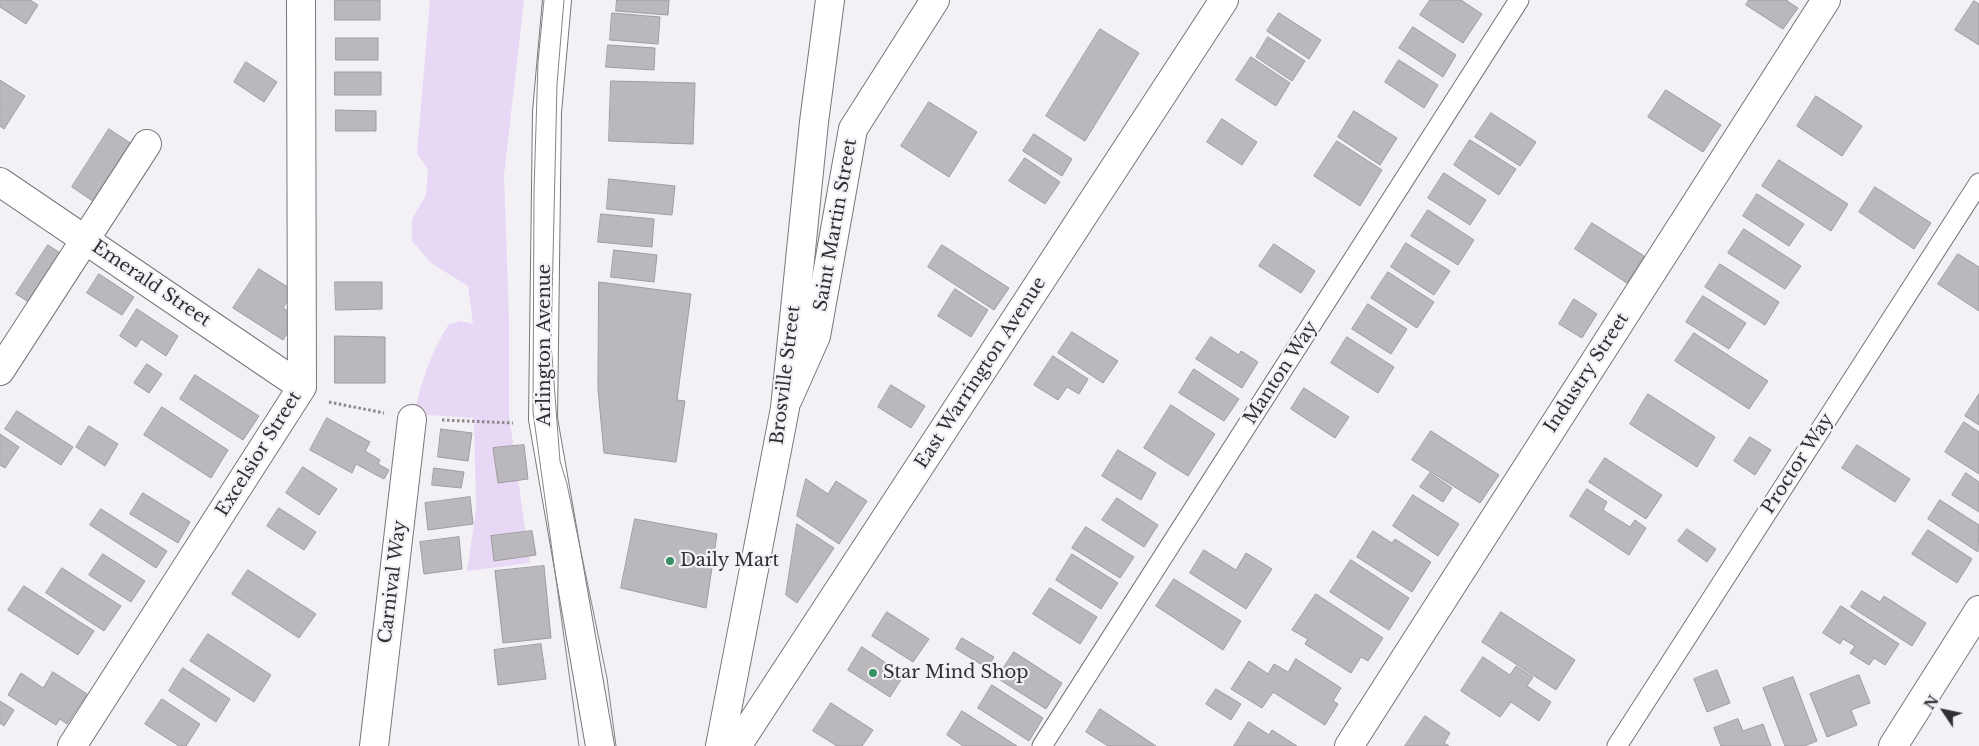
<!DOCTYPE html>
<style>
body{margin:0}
#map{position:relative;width:1979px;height:746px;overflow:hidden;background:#f4f1f6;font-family:"Libre Baskerville",serif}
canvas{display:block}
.north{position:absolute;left:1919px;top:686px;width:50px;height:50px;-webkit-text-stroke:4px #f4f1f6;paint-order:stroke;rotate:304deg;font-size:14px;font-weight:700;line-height:20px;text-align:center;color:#313032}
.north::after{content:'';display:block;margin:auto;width:18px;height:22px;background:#313032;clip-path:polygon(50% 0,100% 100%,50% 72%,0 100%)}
</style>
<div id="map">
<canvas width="1979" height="746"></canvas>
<div class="north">N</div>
</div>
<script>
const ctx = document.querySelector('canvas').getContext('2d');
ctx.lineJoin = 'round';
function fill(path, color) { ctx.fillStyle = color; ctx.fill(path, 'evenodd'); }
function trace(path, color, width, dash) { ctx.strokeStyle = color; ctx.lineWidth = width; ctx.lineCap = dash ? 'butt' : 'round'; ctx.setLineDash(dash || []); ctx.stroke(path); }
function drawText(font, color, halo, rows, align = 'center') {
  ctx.font = font + ' "Libre Baskerville",serif'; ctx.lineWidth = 4.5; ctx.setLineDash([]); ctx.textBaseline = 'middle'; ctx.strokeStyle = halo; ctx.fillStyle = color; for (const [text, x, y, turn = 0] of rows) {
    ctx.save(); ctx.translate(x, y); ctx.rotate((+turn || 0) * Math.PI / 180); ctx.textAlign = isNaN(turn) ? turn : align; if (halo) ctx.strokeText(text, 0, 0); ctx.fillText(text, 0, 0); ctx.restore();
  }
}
const green = new Path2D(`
 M 430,0 L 524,0 L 504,175 L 509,318 L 509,415 L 530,563 L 467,571 L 476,510 L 474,418 L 427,415 L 416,406 C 423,377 432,350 449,324 L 460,321 L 473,324 L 468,286 L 431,263 L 412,241 L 412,219 L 426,195 L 428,170 L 417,153 Z`);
const building = new Path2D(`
 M 0,0 L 30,0 L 38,5 L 26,24 L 0,7 Z
 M 335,0 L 380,0 L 380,20 L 335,20 Z
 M 617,0 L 669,0 L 668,15 L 616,11 Z
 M 1430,0 L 1461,0 L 1482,14 L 1463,43 L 1420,15 Z
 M 1749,0 L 1788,0 L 1787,1 L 1798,8 L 1783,29 L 1746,5 Z
 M 1974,1 L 1979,4 L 1979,45 L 1955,30 Z
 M 612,13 L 660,17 L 658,44 L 610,40 Z
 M 1279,13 L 1321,40 L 1309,59 L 1267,31 Z
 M 1413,27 L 1456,55 L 1443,77 L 1399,48 Z
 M 1100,29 L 1139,53 L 1085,141 L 1046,116 Z
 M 1268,37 L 1305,61 L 1292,81 L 1256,57 Z
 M 336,38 L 378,38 L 378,60 L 336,60 Z
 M 608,45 L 655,48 L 654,70 L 606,67 Z
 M 1251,57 L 1290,83 L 1276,106 L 1236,80 Z
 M 1399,60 L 1438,85 L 1424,108 L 1385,82 Z
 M 246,62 L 277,82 L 264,102 L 234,82 Z
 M 335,72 L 381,72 L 381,95 L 335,95 Z
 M 0,80 L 25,96 L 4,129 L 0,126 Z
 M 611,81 L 695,83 L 693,144 L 609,141 Z
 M 1666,90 L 1721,125 L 1703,152 L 1648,117 Z
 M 1816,96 L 1862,126 L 1842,156 L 1797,126 Z
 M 929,102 L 977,132 L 949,177 L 901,146 Z
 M 336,110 L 376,111 L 376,131 L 336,131 Z
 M 1354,111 L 1397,138 L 1380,165 L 1338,137 Z
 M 1491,113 L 1536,142 L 1520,166 L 1475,137 Z
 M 1222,119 L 1257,142 L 1242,165 L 1207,142 Z
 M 109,129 L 141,150 L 103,208 L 72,187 Z
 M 1034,134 L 1072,159 L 1062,176 L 1023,151 Z
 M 1470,140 L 1516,169 L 1499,195 L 1454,165 Z
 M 1337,141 L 1382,170 L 1360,206 L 1314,176 Z
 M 1025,158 L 1060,182 L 1045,204 L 1009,181 Z
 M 1779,160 L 1848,204 L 1831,231 L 1762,186 Z
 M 1444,173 L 1486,200 L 1470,225 L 1428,198 Z
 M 609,179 L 675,186 L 672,215 L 607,209 Z
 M 1875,187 L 1931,223 L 1914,249 L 1859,212 Z
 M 1757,194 L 1804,224 L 1789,246 L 1743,216 Z
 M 1428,210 L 1474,240 L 1458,265 L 1411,236 Z
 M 601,214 L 654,219 L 652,247 L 598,242 Z
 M 1592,223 L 1644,256 L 1627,283 L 1575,249 Z
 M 1744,229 L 1801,266 L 1785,289 L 1728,253 Z
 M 1406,243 L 1450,271 L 1434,295 L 1391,267 Z
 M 1274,244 L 1315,271 L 1301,293 L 1259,266 Z
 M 48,245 L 63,255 L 32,304 L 16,294 Z
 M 942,245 L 1009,288 L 994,310 L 928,267 Z
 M 614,250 L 657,255 L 654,282 L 611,277 Z
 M 1958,254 L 1979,267 L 1979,311 L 1938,284 Z
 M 1720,264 L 1779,302 L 1765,325 L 1705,287 Z
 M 259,269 L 294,291 L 283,308 L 297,317 L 283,340 L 233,308 Z
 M 1388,272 L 1434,302 L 1417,328 L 1371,298 Z
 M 99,274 L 134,297 L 122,315 L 87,293 Z
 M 335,282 L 382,282 L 382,309 L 336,310 Z
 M 599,282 L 691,294 L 677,400 L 685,401 L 676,462 L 604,453 L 598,389 Z
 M 955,289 L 988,310 L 971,337 L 938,316 Z
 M 1703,296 L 1746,323 L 1729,349 L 1686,322 Z
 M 1574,299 L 1597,314 L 1582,338 L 1559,324 Z
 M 1368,304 L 1407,329 L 1391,354 L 1352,329 Z
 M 137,309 L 178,336 L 166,356 L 141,339 L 136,347 L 120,336 Z
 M 1072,332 L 1118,361 L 1103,383 L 1058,353 Z
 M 1694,333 L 1768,381 L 1749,409 L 1675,361 Z
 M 335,336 L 385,337 L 385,383 L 335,383 Z
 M 1211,337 L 1239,355 L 1241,351 L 1258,362 L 1242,388 L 1196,359 Z
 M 1347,337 L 1394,367 L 1378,393 L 1331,363 Z
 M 1053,356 L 1088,379 L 1079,394 L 1067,387 L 1058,400 L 1034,385 Z
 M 147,364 L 162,374 L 149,393 L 134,383 Z
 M 1194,369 L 1239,399 L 1224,421 L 1179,393 Z
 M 195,375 L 259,416 L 243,440 L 180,399 Z
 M 891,385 L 925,406 L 911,428 L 878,407 Z
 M 1304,388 L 1349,417 L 1335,438 L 1291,409 Z
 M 1648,394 L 1715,437 L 1697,467 L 1630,424 Z
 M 1979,394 L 1979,425 L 1965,416 Z
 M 1171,405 L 1215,434 L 1188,476 L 1144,448 Z
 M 162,407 L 228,450 L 211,478 L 144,435 Z
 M 17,411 L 73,447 L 61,465 L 5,429 Z
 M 327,418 L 370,442 L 365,451 L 380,460 L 378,464 L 389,470 L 384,479 L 356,464 L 352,473 L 310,450 Z
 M 1964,422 L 1979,432 L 1979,474 L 1945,452 Z
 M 89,426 L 118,444 L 105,466 L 76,447 Z
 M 441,429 L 472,433 L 468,461 L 438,457 Z
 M 1431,431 L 1499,475 L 1480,503 L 1412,460 Z
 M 0,434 L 19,447 L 5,468 L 0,465 Z
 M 1750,437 L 1771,450 L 1755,475 L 1734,461 Z
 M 524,445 L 528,479 L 498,483 L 493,448 Z
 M 1857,445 L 1910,479 L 1895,502 L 1842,468 Z
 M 1118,450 L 1156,473 L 1141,500 L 1102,476 Z
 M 1605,458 L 1662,495 L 1646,519 L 1589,482 Z
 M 303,467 L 337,489 L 319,515 L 286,493 Z
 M 434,468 L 464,472 L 461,488 L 432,485 Z
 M 1430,473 L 1452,488 L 1443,502 L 1420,487 Z
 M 1966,473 L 1979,482 L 1979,512 L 1952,495 Z
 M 806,479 L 828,494 L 836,481 L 867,501 L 839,544 L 797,516 Z
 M 1587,489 L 1607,502 L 1603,510 L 1630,527 L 1635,520 L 1646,528 L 1629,555 L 1570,516 Z
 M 143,493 L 190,522 L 178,543 L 130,514 Z
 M 1413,495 L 1459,524 L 1438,556 L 1393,526 Z
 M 470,497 L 473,524 L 428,530 L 425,503 Z
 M 1117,498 L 1158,525 L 1144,547 L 1102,520 Z
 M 1940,500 L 1979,525 L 1978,552 L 1928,519 Z
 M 279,508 L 316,532 L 304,550 L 267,526 Z
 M 101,509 L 167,551 L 156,568 L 90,525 Z
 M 635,519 L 717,534 L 706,608 L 621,588 Z
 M 797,524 L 834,548 L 797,603 L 786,595 Z
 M 1086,527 L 1134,557 L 1120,578 L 1072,548 Z
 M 1687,529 L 1716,549 L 1707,562 L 1678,541 Z
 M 1928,530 L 1972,559 L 1957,583 L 1912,554 Z
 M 532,531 L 536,555 L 494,561 L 491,536 Z
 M 1373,531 L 1392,543 L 1395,539 L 1431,562 L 1412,592 L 1357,557 Z
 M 459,537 L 462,569 L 424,574 L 420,542 Z
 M 1204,550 L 1236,570 L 1246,553 L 1272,569 L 1246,609 L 1190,573 Z
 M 103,554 L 145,581 L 131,602 L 89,575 Z
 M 1072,554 L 1118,583 L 1101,609 L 1056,580 Z
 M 1351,560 L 1409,598 L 1389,630 L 1330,592 Z
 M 544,566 L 551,638 L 503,643 L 495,571 Z
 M 62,568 L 121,606 L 104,631 L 46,593 Z
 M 248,570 L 316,614 L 299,638 L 232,594 Z
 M 1174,579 L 1241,621 L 1223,650 L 1156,606 Z
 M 24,586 L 94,631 L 78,655 L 8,610 Z
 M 1050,588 L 1097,617 L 1080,644 L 1033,614 Z
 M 1862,591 L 1880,602 L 1884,596 L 1926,623 L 1912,646 L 1851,607 Z
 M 1316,594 L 1383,638 L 1368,661 L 1361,657 L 1351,673 L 1305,644 L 1308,639 L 1292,630 Z
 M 1841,606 L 1899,644 L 1885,665 L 1874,658 L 1869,665 L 1850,653 L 1855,646 L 1843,639 L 1840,644 L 1823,633 Z
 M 887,612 L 929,639 L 913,662 L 872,636 Z
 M 1501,612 L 1575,660 L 1556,690 L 1482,642 Z
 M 208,634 L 271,675 L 254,702 L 190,661 Z
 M 962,638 L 994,657 L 987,668 L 956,649 Z
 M 541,644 L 546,679 L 498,685 L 494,650 Z
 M 862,647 L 904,675 L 890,697 L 848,670 Z
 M 1014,652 L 1062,683 L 1046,709 L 997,678 Z
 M 1483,657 L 1510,675 L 1516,666 L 1533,677 L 1527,686 L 1551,702 L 1539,721 L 1511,702 L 1500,717 L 1461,691 Z
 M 1296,659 L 1341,688 L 1333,701 L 1338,704 L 1325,725 L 1273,692 L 1262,708 L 1231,689 L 1249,661 L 1268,674 L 1274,664 L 1288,672 Z
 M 183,668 L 230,699 L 216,722 L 169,691 Z
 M 1717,670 L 1730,703 L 1707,712 L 1694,679 Z
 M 53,672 L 87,694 L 67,724 L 60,719 L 56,725 L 8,695 L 21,673 L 43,688 Z
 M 1859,675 L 1870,703 L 1851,710 L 1857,725 L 1827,737 L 1810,694 Z
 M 1793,677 L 1817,741 L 1804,746 L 1785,746 L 1763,688 Z
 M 992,685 L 1043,718 L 1029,741 L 978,708 Z
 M 1216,689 L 1241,704 L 1231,720 L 1206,704 Z
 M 162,699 L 200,724 L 186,746 L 179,746 L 145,724 Z
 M 0,701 L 14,710 L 4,726 L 0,723 Z
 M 831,703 L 873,730 L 862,746 L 837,746 L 813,731 Z
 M 1100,709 L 1156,746 L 1108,746 L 1086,732 Z
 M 962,711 L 1017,746 L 963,746 L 947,735 Z
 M 1425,716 L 1450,733 L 1444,743 L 1449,746 L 1405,746 Z
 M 1738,719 L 1743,731 L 1763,724 L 1771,746 L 1721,746 L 1714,728 Z
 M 1249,722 L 1269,735 L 1272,730 L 1297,746 L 1234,746 Z`);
const path = new Path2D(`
 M 329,402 L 384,413
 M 442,420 L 513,423`);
const service = new Path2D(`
 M 1042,746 L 1519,0
 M 1617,746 L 1979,183`);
const minor = new Path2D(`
 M 0,182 L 302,387
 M 0,371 L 147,144
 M 788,399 L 816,336 L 853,129 L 935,0
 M 72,746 L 302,387 L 301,0
 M 374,746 L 412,419
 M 737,746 L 1224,0
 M 1349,746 L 1826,0
 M 1893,746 L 1979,610`);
const tertiary = new Path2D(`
 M 720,746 L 785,408 L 814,122 L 830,0`);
const secondary = new Path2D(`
 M 557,0 L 547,112 L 543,419 L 600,746`);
const tram = new Path2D(`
 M 544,0 L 538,62 L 534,191 L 533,412 L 579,746
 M 564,0 L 557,84 L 551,343 L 560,461 L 567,484 L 607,678 L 616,746`);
const markers = [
 [670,561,5,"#389064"],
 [873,673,5,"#389064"]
];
const streetNames = [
 ["Saint Martin Street",836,225,-80],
 ["Emerald Street",151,284,34],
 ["Arlington Avenue",545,345,-90],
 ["East Warrington Avenue",981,373,-57],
 ["Manton Way",1281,373,-57],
 ["Industry Street",1587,373,-57],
 ["Brosville Street",786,375,-83],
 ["Excelsior Street",259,454,-58],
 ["Proctor Way",1798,464,-57],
 ["Carnival Way",393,582,-83]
];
const poiNames = [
 ["Daily Mart",680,561],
 ["Star Mind Shop",883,673]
];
fill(green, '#e7d8f5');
fill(building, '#bab8bc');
trace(building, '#9e9ca0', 1);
trace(service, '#78767a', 21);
trace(minor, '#78767a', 30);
trace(tertiary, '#78767a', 30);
trace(secondary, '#78767a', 30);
trace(path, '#8b898c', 3, [2.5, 2.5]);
trace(service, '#fff', 19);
trace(minor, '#fff', 28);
trace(tertiary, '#fff', 28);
trace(secondary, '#fff', 28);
trace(tram, '#858386', 1);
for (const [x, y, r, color] of markers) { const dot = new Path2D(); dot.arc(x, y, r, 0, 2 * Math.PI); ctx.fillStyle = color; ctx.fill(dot); trace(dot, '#f4f1f6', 2); }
drawText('18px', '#313032', '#f4f1f6', streetNames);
drawText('18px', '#313032', '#f4f1f6', poiNames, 'left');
</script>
